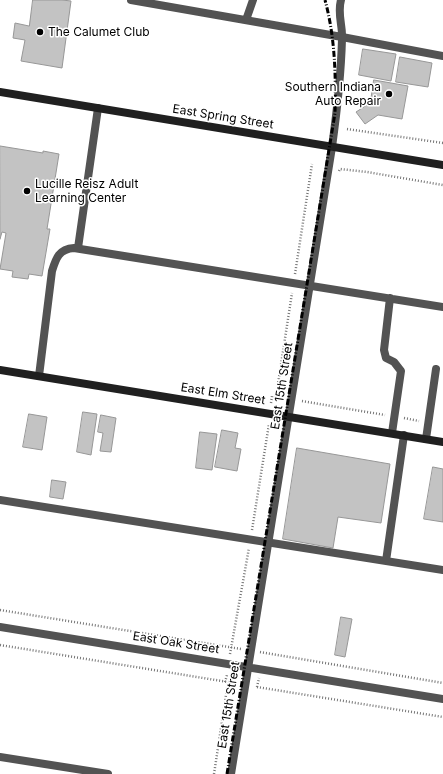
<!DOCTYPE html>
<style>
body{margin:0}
canvas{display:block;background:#fff}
</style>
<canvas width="443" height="774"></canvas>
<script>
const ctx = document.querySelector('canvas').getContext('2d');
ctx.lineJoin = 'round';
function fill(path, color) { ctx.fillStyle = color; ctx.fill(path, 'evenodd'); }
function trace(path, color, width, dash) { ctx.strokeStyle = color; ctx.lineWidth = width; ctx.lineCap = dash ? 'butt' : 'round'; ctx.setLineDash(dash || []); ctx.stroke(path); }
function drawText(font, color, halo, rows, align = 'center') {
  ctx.font = font + ' Inter,sans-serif'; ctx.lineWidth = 3; ctx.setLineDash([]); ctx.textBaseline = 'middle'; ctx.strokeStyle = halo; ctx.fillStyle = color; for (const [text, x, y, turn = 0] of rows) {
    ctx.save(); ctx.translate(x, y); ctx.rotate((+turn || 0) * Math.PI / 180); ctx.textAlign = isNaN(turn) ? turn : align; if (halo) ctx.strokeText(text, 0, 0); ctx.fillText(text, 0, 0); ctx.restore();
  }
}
const building = new Path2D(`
 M 33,0 L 62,0 L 71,1 L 62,68 L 21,61 L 25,40 L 13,38 L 15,23 L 29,26 Z
 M 363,49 L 396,54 L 391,81 L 359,75 Z
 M 400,57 L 432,63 L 428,87 L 396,82 Z
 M 374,80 L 408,86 L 402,119 L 378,115 L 365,124 L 356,112 L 370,103 Z
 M 0,146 L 43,153 L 43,151 L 59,154 L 47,229 L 50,229 L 42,276 L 29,274 L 28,279 L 12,277 L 13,271 L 0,269 L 6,233 L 2,232 L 0,239 Z
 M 83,412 L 97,414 L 91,455 L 77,452 Z
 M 29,414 L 47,417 L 42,450 L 23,447 Z
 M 101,415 L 116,418 L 111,452 L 100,451 L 103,433 L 98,432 Z
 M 222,430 L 238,433 L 235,448 L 241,449 L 237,471 L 215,467 Z
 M 200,432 L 217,434 L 212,470 L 196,468 Z
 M 297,448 L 390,464 L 381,523 L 338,517 L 333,548 L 283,539 Z
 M 433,467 L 443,469 L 443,522 L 424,519 Z
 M 52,480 L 66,482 L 63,499 L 50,497 Z
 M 341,617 L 352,619 L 345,657 L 335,655 Z`);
const path = new Path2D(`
 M 347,129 L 443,143
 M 339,171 L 340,169 L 367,172 L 443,185
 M 295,274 L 312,164
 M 276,397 L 292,293
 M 302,401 L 385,415
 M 271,403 L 272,396 L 282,398
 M 404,418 L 419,421
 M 252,530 L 269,424
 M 0,610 L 241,649
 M 0,645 L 234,683
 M 260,652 L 443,683
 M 230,654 L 249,548
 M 225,682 L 227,675
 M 257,687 L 259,678
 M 257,687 L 443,717
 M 214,774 L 228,682`);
const lane = new Path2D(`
 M 342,37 L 443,56
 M 78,248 L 98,108
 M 390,298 L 384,350 L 386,358 L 394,362 L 401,371 L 392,433
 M 39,376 L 52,271 C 56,258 59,249 74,248 L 443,307
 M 426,439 L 436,369
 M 0,500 L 443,570
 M 386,561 L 404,435
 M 0,757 L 108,774`);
const street = new Path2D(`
 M 131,0 L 342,37
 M 246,20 L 253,0
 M 0,627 L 443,699
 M 231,774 C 263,565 300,356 332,147 C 337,111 341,75 342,39 C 343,26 337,14 341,0`);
const secondary = new Path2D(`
 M 0,92 L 443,165
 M 0,370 L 443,442`);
const rail = new Path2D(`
 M 227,774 L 335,113 C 336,75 335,37 325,0`);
const markers = [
 [40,32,4,"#000"],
 [389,94,4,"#000"],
 [27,191,4,"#000"]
];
const poiNames = [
 ["The Calumet Club",48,32],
 ["Southern Indiana",381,87,"right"],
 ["Auto Repair",381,101,"right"],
 ["Lucille Reisz Adult",35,184],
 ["Learning Center",35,198]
];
const streetNames = [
 ["East Spring Street",223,117,9],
 ["East 15th Street",282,386,-81],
 ["East Elm Street",223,394,9],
 ["East Oak Street",176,643,9],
 ["East 15th Street",229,705,-81]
];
fill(building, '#c3c3c3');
trace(building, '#979797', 1);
trace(path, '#757575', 2.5, [1, 2]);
trace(lane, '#535353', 8);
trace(street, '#535353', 8);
trace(secondary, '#202020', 8);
trace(rail, '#000', 3, [6, 2, 1, 2]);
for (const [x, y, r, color] of markers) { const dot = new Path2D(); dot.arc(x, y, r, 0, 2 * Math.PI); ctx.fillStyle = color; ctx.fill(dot); trace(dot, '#fff', 1.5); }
drawText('12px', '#000', '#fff', poiNames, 'left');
drawText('12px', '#000', '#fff', streetNames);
</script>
